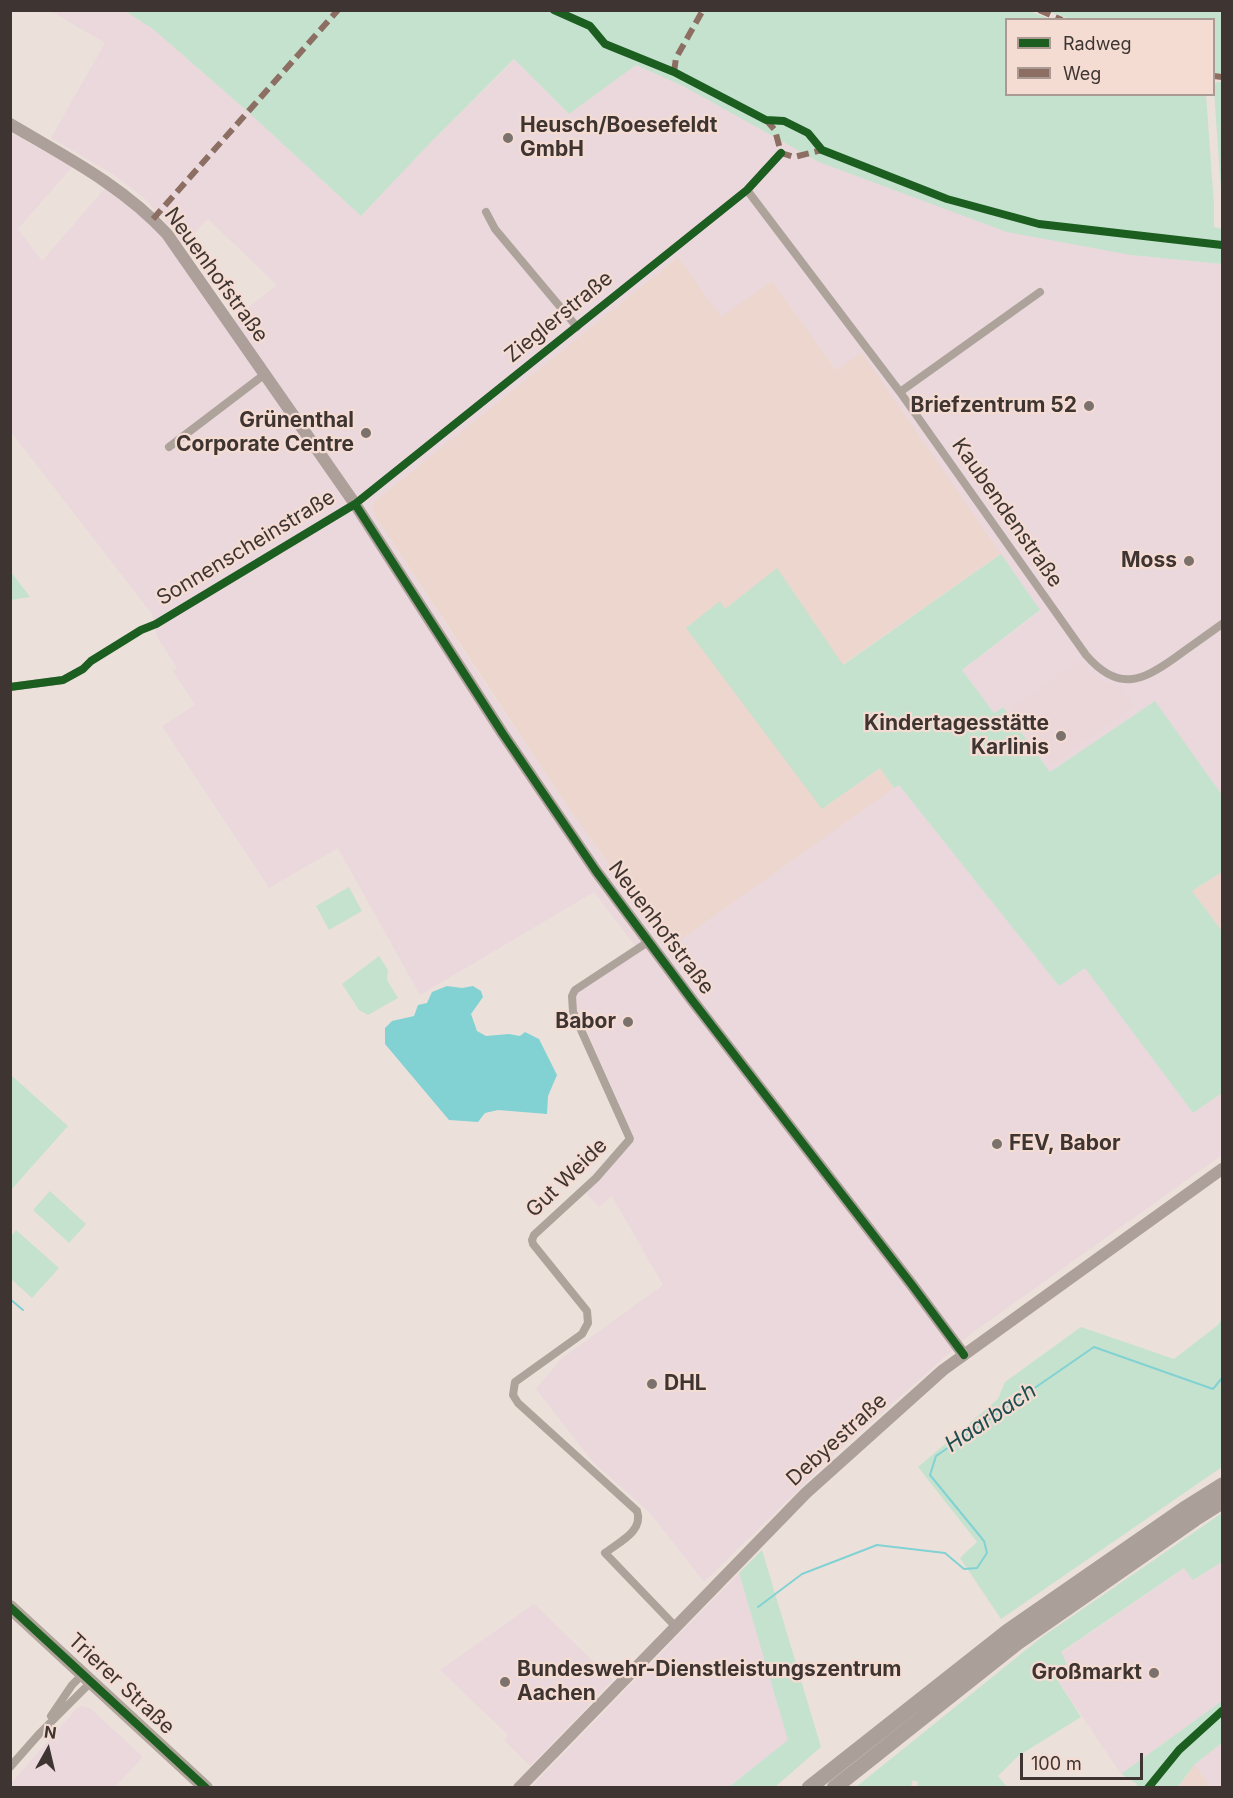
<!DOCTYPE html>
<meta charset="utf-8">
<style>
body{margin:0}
#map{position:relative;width:1233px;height:1798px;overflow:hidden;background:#ece0db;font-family:Inter,sans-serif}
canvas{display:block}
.frame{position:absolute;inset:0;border:12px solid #3e3532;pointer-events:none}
.legend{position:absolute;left:1005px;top:18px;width:210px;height:78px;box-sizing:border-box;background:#f4dcd3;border:2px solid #ab9993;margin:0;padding:8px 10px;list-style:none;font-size:18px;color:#3e3532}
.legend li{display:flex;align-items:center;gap:12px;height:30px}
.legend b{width:30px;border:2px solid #ab9993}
.north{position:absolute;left:18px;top:1720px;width:60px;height:60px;-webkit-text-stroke:4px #f4dcd3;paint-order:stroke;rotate:8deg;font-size:16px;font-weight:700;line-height:24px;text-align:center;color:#3e3532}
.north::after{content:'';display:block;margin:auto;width:21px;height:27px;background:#3e3532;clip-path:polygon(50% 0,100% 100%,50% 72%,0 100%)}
.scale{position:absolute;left:1020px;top:1753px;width:123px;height:27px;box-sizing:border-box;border:3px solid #3e3532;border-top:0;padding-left:8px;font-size:18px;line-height:21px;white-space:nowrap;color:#3e3532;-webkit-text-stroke:4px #f4dcd3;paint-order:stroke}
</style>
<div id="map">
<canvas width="1233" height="1798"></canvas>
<div class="frame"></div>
<ul class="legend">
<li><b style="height:8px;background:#1b5e20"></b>Radweg</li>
<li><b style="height:8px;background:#8d6e63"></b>Weg</li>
</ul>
<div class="north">N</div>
<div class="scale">100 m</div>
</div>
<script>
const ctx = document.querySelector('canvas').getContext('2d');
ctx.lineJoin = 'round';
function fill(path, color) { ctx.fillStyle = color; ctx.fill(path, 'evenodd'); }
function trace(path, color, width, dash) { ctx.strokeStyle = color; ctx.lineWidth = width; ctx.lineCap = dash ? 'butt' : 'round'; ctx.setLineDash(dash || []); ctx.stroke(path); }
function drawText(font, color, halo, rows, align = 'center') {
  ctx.font = font + ' Inter,sans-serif'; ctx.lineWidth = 4.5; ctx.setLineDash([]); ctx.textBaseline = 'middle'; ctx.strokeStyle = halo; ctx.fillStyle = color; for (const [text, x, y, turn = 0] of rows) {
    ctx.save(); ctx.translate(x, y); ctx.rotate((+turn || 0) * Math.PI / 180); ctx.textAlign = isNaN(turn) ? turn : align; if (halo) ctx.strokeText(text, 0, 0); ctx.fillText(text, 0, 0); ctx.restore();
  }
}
const commercial = new Path2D(`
 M 51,11 L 125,11 L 153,29 L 246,110 L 361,216 L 429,144 L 515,59 L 569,114 L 636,65 L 685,87 L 1131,255 L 1222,264 L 1222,795 L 1155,702 L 1050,772 L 1003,707 L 994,713 L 962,670 L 1040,611 L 862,354 L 836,370 L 772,281 L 721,318 L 678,257 L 374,502 L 372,511 L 480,676 L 564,801 L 669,948 L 899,784 L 1059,986 L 1085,967 L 1193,1113 L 1222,1093 L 1222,1155 L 972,1333 L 834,1455 L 704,1582 L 650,1513 L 592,1461 L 536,1389 L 562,1358 L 663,1285 L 612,1196 L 599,1207 L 586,1193 L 635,1139 L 569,991 L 636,947 L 594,892 L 420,995 L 338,848 L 269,888 L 162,726 L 195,705 L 173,671 L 177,668 L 157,637 L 152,614 L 11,432 L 11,133 L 72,167 L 18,229 L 42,261 L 106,187 L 153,225 L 174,251 L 224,326 L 277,285 L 208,219 L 182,245 L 172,229 L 144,198 L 114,175 L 51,138 L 105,43 Z
 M 1222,1562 L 1222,1701 L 1121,1774 L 1053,1673 L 1066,1664 L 1061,1653 L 1185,1568 L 1194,1580 Z
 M 739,1573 L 789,1740 L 729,1787 L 530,1788 Z
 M 534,1604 L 613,1680 L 530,1766 L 504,1740 L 508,1735 L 440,1670 Z
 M 81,1706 L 90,1708 L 143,1757 L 115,1787 L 11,1788 L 11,1784 L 21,1772 L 77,1708 Z
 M 1222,1743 L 1222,1787 L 1210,1787 L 1195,1764 Z`);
const built = new Path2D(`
 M 678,257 L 721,317 L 772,281 L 836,370 L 862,353 L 1001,554 L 842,665 L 777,569 L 725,609 L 720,602 L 822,809 L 880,768 L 894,788 L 669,948 L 564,801 L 372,511 L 374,502 Z
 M 1222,872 L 1222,931 L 1192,891 Z
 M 1195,1764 L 1210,1787 L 1178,1788 Z`);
const education = new Path2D(`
 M 1079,661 L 1090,673 L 1104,681 L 1121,687 L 1133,706 L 1052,765 L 1010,708 Z`);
const green = new Path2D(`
 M 125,11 L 1030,11 L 1050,19 L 1006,20 L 1006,94 L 1206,95 L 1214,204 L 1214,227 L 1222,229 L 1222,264 L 1131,255 L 1007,232 L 819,162 L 685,87 L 636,65 L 569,114 L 514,59 L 429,144 L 361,216 L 246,110 L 153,29 Z
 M 1046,11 L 1222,11 L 1222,75 L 1214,74 L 1214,20 L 1070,19 Z
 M 1217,82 L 1222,82 L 1222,204 L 1214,91 L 1214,85 Z
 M 1001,554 L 1040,610 L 962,670 L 994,713 L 1003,707 L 1050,772 L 1155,701 L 1222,795 L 1222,872 L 1192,891 L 1222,931 L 1222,1093 L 1193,1113 L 1085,968 L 1059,986 L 899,785 L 894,788 L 880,768 L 822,809 L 686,628 L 720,601 L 725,609 L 777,568 L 843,665 Z
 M 11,572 L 30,597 L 11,600 Z
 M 349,887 L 362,911 L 329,930 L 316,906 Z
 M 379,956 L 388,970 L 387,980 L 398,998 L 368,1015 L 359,1010 L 342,984 Z
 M 11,1075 L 68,1126 L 11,1190 L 10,1075 Z
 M 50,1191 L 86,1224 L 69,1243 L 33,1210 Z
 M 16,1230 L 59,1268 L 32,1298 L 11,1279 L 11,1236 Z
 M 1222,1318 L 1222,1467 L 1001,1619 L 960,1558 L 977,1542 L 918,1467 L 998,1399 L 1005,1382 L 1081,1327 L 1174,1359 L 1218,1325 Z
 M 1222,1513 L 1222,1562 L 1193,1580 L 1184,1568 L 1061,1652 L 1067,1664 L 1053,1673 L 1081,1717 L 1018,1756 L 998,1776 L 1007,1787 L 917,1787 L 918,1782 L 913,1780 L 911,1787 L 856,1787 L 1042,1637 Z
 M 762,1550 L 821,1747 L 775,1787 L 729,1787 L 788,1740 L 739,1573 Z
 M 1222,1701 L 1222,1743 L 1195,1764 L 1178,1787 L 1136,1787 L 1137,1784 L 1121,1774 Z`);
const water = new Path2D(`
 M 447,986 L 462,988 L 473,986 L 481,991 L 483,997 L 471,1014 L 477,1031 L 486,1036 L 509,1034 L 520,1036 L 525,1032 L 539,1039 L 557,1075 L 548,1096 L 547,1114 L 498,1110 L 485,1113 L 478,1122 L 449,1120 L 385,1044 L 385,1028 L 392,1021 L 414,1016 L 418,1005 L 427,1003 L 432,992 Z`);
const stream = new Path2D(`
 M 10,1299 L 23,1310
 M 758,1607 L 802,1574 L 877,1545 L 945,1553 L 964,1569 L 977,1568 L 987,1553 L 984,1541 L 930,1475 L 936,1456 L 1094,1347 L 1213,1389 L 1222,1378`);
const street = new Path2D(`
 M 747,190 L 900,392 L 1086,655 C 1118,692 1141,682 1176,657 C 1191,646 1207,635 1222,624
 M 486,212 L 495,229 L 577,327
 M 900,392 L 1040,292
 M 169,447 L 265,374
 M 156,624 L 355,504 L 747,190 L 781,153
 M 10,687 L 63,680 L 83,669
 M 648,942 L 575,990 L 572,996 L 573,1012 L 630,1139 L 596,1178 L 534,1235 L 532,1240 L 533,1244 L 587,1311 L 588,1323 L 582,1334 L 515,1382 L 513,1395 L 518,1403 L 637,1511 C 644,1531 619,1542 605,1553 L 675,1626
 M 51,1716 L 72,1685 L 84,1673
 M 10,1767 L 40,1733 L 92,1681`);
const secondary = new Path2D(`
 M 10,124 C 66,157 123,186 167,234 L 355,504 L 503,734 L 596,871 L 692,1000 L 912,1285 L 964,1355
 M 519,1788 L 806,1493 L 943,1370 L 1222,1169`);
const primary = new Path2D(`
 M 10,1607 L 206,1788`);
const highway = new Path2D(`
 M 809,1788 L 1008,1631 L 1187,1507 L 1222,1485
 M 834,1788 L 1017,1643 L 1195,1519 L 1222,1502`);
const quiet = new Path2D(`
 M 1039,10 L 1062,20
 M 674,72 L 676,58 L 703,10
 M 1214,76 L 1222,77
 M 766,120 L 775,130 L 781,153 L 794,157 L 822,150
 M 153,219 L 338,10`);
const cycleway = new Path2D(`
 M 554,10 L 590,26 L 605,44 L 674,72 L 766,120 L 784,121 L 808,133 L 822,150 L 947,199 L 1039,224 L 1222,245
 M 355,504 L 503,734 L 596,871 L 692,1000 L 912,1285 L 964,1355
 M 10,687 L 63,680 L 83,669 L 91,661 L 141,630 L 156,624 L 355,504 L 747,190 L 781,153
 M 10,1607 L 206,1788
 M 1148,1788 L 1179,1750 L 1222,1711`);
const markers = [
 [508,138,6,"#7b716d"],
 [1089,406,6,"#7b716d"],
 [366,433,6,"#7b716d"],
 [1189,561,6,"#7b716d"],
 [1061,736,6,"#7b716d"],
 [628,1022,6,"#7b716d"],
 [997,1144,6,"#7b716d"],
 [652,1384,6,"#7b716d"],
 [1154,1673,6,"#7b716d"],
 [505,1682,6,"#7b716d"]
];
const poiNames = [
 ["Heusch/Boesefeldt",520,126,"left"],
 ["GmbH",520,150,"left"],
 ["Briefzentrum 52",1077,406],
 ["Grünenthal",354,421],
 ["Corporate Centre",354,445],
 ["Moss",1177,561],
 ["Kindertagesstätte",1049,724],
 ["Karlinis",1049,748],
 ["Babor",616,1022],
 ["FEV, Babor",1009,1144,"left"],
 ["DHL",664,1384,"left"],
 ["Bundeswehr-Dienstleistungszentrum",517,1670,"left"],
 ["Aachen",517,1694,"left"],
 ["Großmarkt",1142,1673]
];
const streetNames = [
 ["Neuenhofstraße",216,275,54],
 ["Zieglerstraße",559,317,-39],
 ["Kaubendenstraße",1007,513,55],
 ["Sonnenscheinstraße",246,548,-31],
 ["Neuenhofstraße",661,928,53],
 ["Gut Weide",567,1178,-44],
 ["Debyestraße",837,1440,-42],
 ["Trierer Straße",121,1684,43]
];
const waterNames = [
 ["Haarbach",991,1418,-34]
];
fill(commercial, '#ead8dc');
fill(built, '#ecd6cd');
fill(education, '#ebd7d9');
fill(green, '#c5e2ce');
fill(water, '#82d2d3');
trace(stream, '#82d2d3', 2);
trace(street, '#ada39b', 8);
trace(secondary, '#ada09a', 12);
trace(primary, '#b0a49b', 14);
trace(highway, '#ab9f99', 15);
trace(quiet, '#8d6e63', 6, [12, 6]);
trace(cycleway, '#1b5e20', 8);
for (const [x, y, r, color] of markers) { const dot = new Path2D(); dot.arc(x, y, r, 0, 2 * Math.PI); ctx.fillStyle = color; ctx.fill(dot); trace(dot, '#f4dcd3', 2); }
drawText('bold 21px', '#3e3532', '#f4dcd3', poiNames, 'right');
drawText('21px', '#3e3532', '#f4dcd3', streetNames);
drawText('italic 22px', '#1a4e4f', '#f4dcd3', waterNames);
</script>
